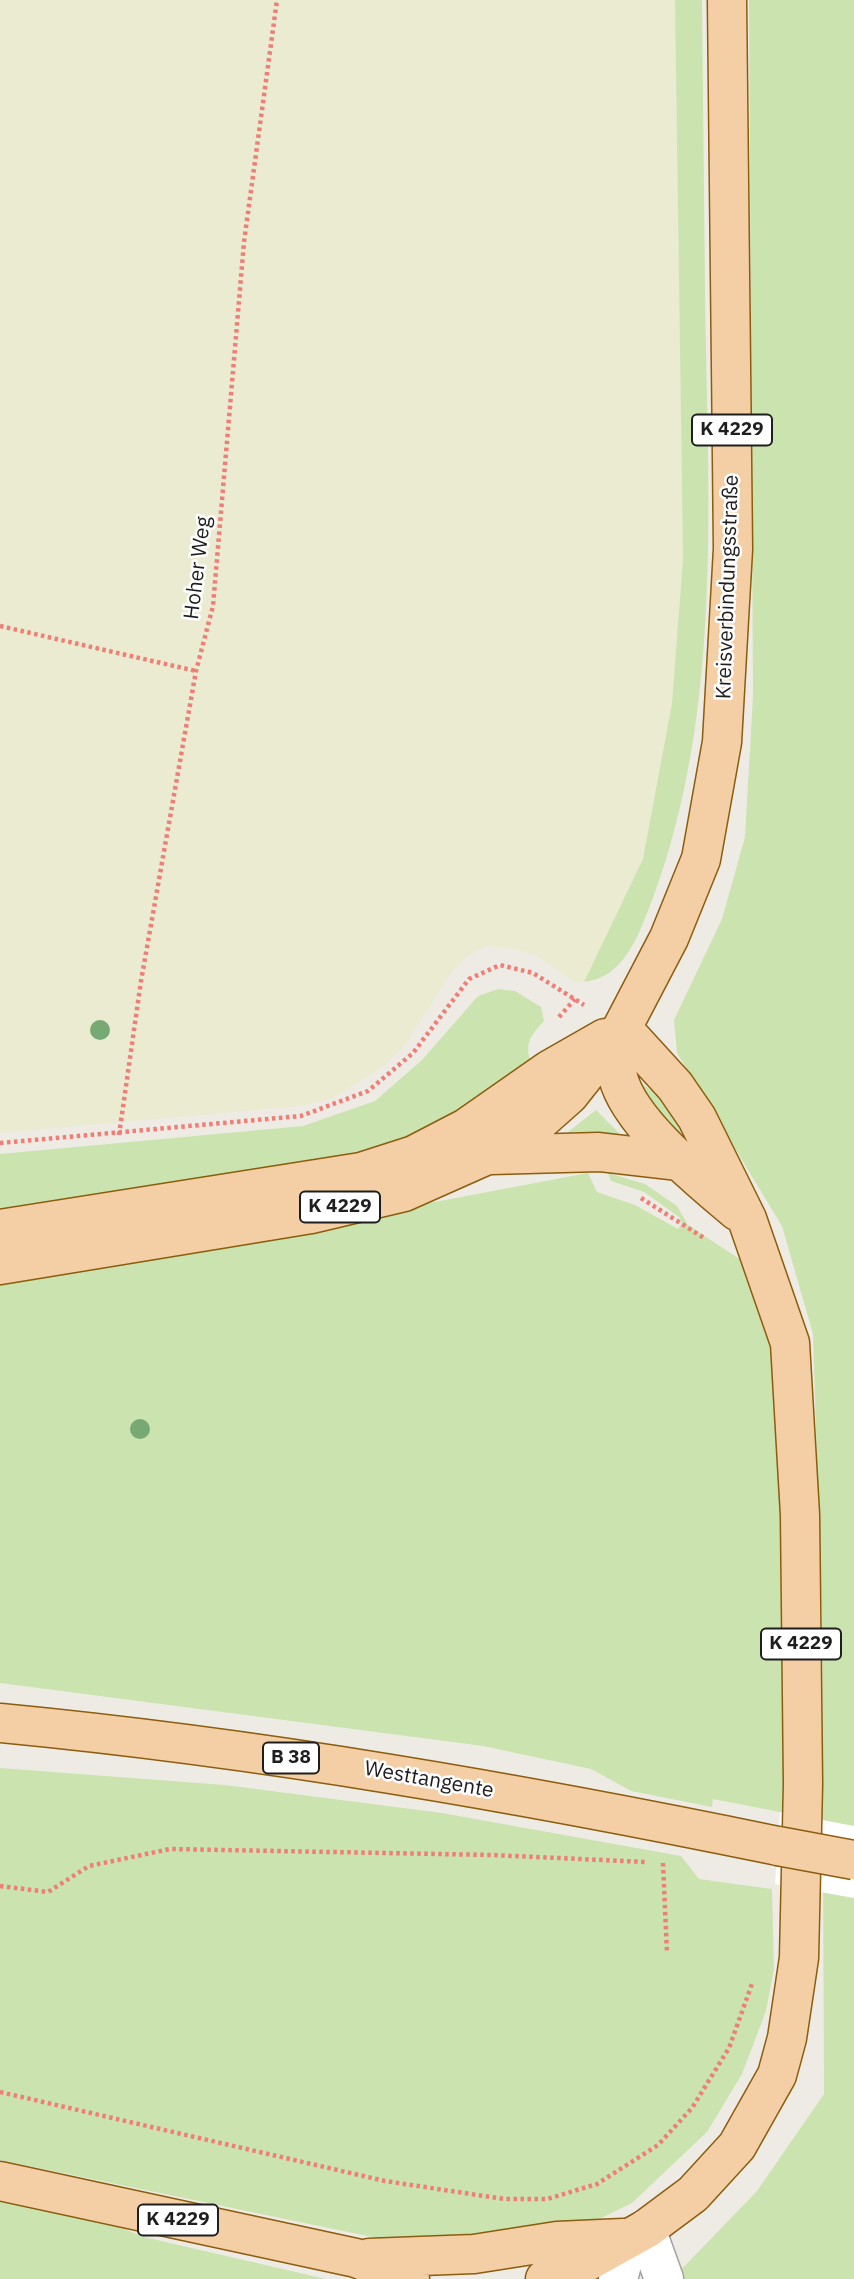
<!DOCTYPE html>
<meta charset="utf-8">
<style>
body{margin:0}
canvas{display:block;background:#eeebe5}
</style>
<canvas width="854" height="2279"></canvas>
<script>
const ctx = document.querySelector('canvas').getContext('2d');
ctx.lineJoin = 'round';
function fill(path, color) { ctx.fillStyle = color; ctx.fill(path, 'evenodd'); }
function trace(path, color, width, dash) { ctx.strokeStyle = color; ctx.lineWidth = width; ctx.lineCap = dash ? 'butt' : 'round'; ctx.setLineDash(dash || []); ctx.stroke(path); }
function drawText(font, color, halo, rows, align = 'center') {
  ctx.font = font + ' "IBM Plex Sans",sans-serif'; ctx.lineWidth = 5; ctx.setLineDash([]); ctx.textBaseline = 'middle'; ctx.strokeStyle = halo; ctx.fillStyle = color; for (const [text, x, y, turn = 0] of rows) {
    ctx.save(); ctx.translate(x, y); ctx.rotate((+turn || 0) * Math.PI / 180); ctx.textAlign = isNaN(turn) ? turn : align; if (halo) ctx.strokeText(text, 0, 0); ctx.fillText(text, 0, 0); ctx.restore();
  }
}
const farmland = new Path2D(`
 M 0,0 L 675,0 L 683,559 L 672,703 L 643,859 L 584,982 L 574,982 L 539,957 L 513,948 L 486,946 L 468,956 L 453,970 L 405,1045 L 384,1066 L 333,1098 L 300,1106 L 0,1133 Z`);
const grass = new Path2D(`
 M 675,0 L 702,0 C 703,95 704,190 705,285 C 707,488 725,705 653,898 C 639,933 626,977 584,982 L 643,859 L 672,703 L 683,559 Z
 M 749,0 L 854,0 L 854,2279 L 672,2279 L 757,2191 L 824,2094 L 822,1622 L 813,1334 L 782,1226 L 677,1053 L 674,1020 L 722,919 L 745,837 L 753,696 Z
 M 498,989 L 515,991 L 541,1007 L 544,1021 C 529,1037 524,1045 532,1066 L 502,1090 L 354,1163 L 0,1211 L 0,1154 L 303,1126 L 375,1101 L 422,1060 L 478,996 Z
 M 638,1080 L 663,1100 L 709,1176 L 653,1109 Z
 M 596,1110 L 627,1141 L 559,1139 Z
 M 588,1173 L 597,1192 L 635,1205 L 678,1229 L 682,1223 L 679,1217 L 644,1192 L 611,1181 L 608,1173 L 645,1184 L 677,1206 L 688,1225 L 744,1262 L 782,1323 L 790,1814 L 713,1799 L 712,1807 L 631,1791 L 591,1769 L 483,1746 L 0,1683 L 0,1284 Z
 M 0,1768 L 225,1785 L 442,1813 L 681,1856 L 699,1879 L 772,1889 L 774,1969 L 766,2011 L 742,2074 L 707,2132 L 632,2203 L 585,2226 L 487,2241 L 377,2238 L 0,2160 Z
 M 0,2179 L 144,2237 L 326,2279 L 0,2279 Z`);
const pier = new Path2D(`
 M 780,1812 L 854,1826 L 854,1898 L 775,1884 Z`);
const path = new Path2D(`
 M 0,626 L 196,671
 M 559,1017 L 575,999
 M 119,1135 L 141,981 L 196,671 L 213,606 L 244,242 L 277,0
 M 0,1143 L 301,1116 L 368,1091 L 413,1053 L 469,979 L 500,965 L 533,973 L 584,1005
 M 641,1198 L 704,1238
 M 663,1863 L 667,1953
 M 0,1886 L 48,1892 L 89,1866 L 170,1849 L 492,1855 L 646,1862
 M 0,2092 L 385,2181 L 504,2199 L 547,2199 L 597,2184 L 658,2145 L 692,2108 L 729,2048 L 753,1981`);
const street = new Path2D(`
 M 646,2229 L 664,2279
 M 618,2279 L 629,2238`);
const primary = new Path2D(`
 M 622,1028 C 621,1042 615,1063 618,1077 C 629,1123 702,1181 737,1211
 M 491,1155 L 599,1152 L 677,1161
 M 0,1229 L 361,1172 L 414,1155 L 466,1128 L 549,1070 L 605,1038
 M 0,1265 L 311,1214 L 404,1192 L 485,1156 L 534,1126 L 569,1095 L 622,1028 L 669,938 L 701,859 L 722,742 L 733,549 L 727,0
 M 0,1723 C 262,1748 520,1793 778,1846
 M 0,2181 L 356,2258 L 410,2279
 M 369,2258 L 474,2254 L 557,2241 L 623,2238
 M 545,2279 L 565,2274 L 646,2229 L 693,2194 L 737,2146 L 777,2075 L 787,2038 L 799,1958 L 803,1784 L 800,1515 L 790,1343 L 747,1219 L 697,1118 L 675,1086 L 622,1028`);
const primaryBridge = new Path2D(`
 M 778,1846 L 854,1860`);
const trees = [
 [100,1030],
 [140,1429]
];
const shields = [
 [732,430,80],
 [340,1207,80],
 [801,1644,80],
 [291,1758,56],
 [178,2220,80]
];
const shieldNames = [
 ["K 4229",732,430],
 ["K 4229",340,1207],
 ["K 4229",801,1644],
 ["B 38",291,1758],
 ["K 4229",178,2220]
];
const streetNames = [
 ["Hoher Weg",198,568,-83],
 ["Kreisverbindungsstraße",728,587,-88],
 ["Westtangente",429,1780,10]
];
fill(farmland, '#eaebd1');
fill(grass, '#cbe4af');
fill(pier, '#fff');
trace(street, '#a2a2a2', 41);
trace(primary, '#8b5d0d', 41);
trace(path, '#ee7e76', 4.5, [3.5, 3.5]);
trace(street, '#fff', 38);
trace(primary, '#f4cea4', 38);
trace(primaryBridge, '#8b5d0d', 41, []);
trace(primaryBridge, '#f4cea4', 38);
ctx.fillStyle = '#77a975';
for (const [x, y] of trees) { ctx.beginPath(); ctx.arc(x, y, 10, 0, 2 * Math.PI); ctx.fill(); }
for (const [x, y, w] of shields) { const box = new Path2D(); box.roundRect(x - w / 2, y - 15.5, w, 31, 5); ctx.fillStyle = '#fff'; ctx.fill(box); trace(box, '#1e1e1e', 2); }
drawText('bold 19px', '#1e1e1e', null, shieldNames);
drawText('21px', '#1e1e1e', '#fff', streetNames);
</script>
